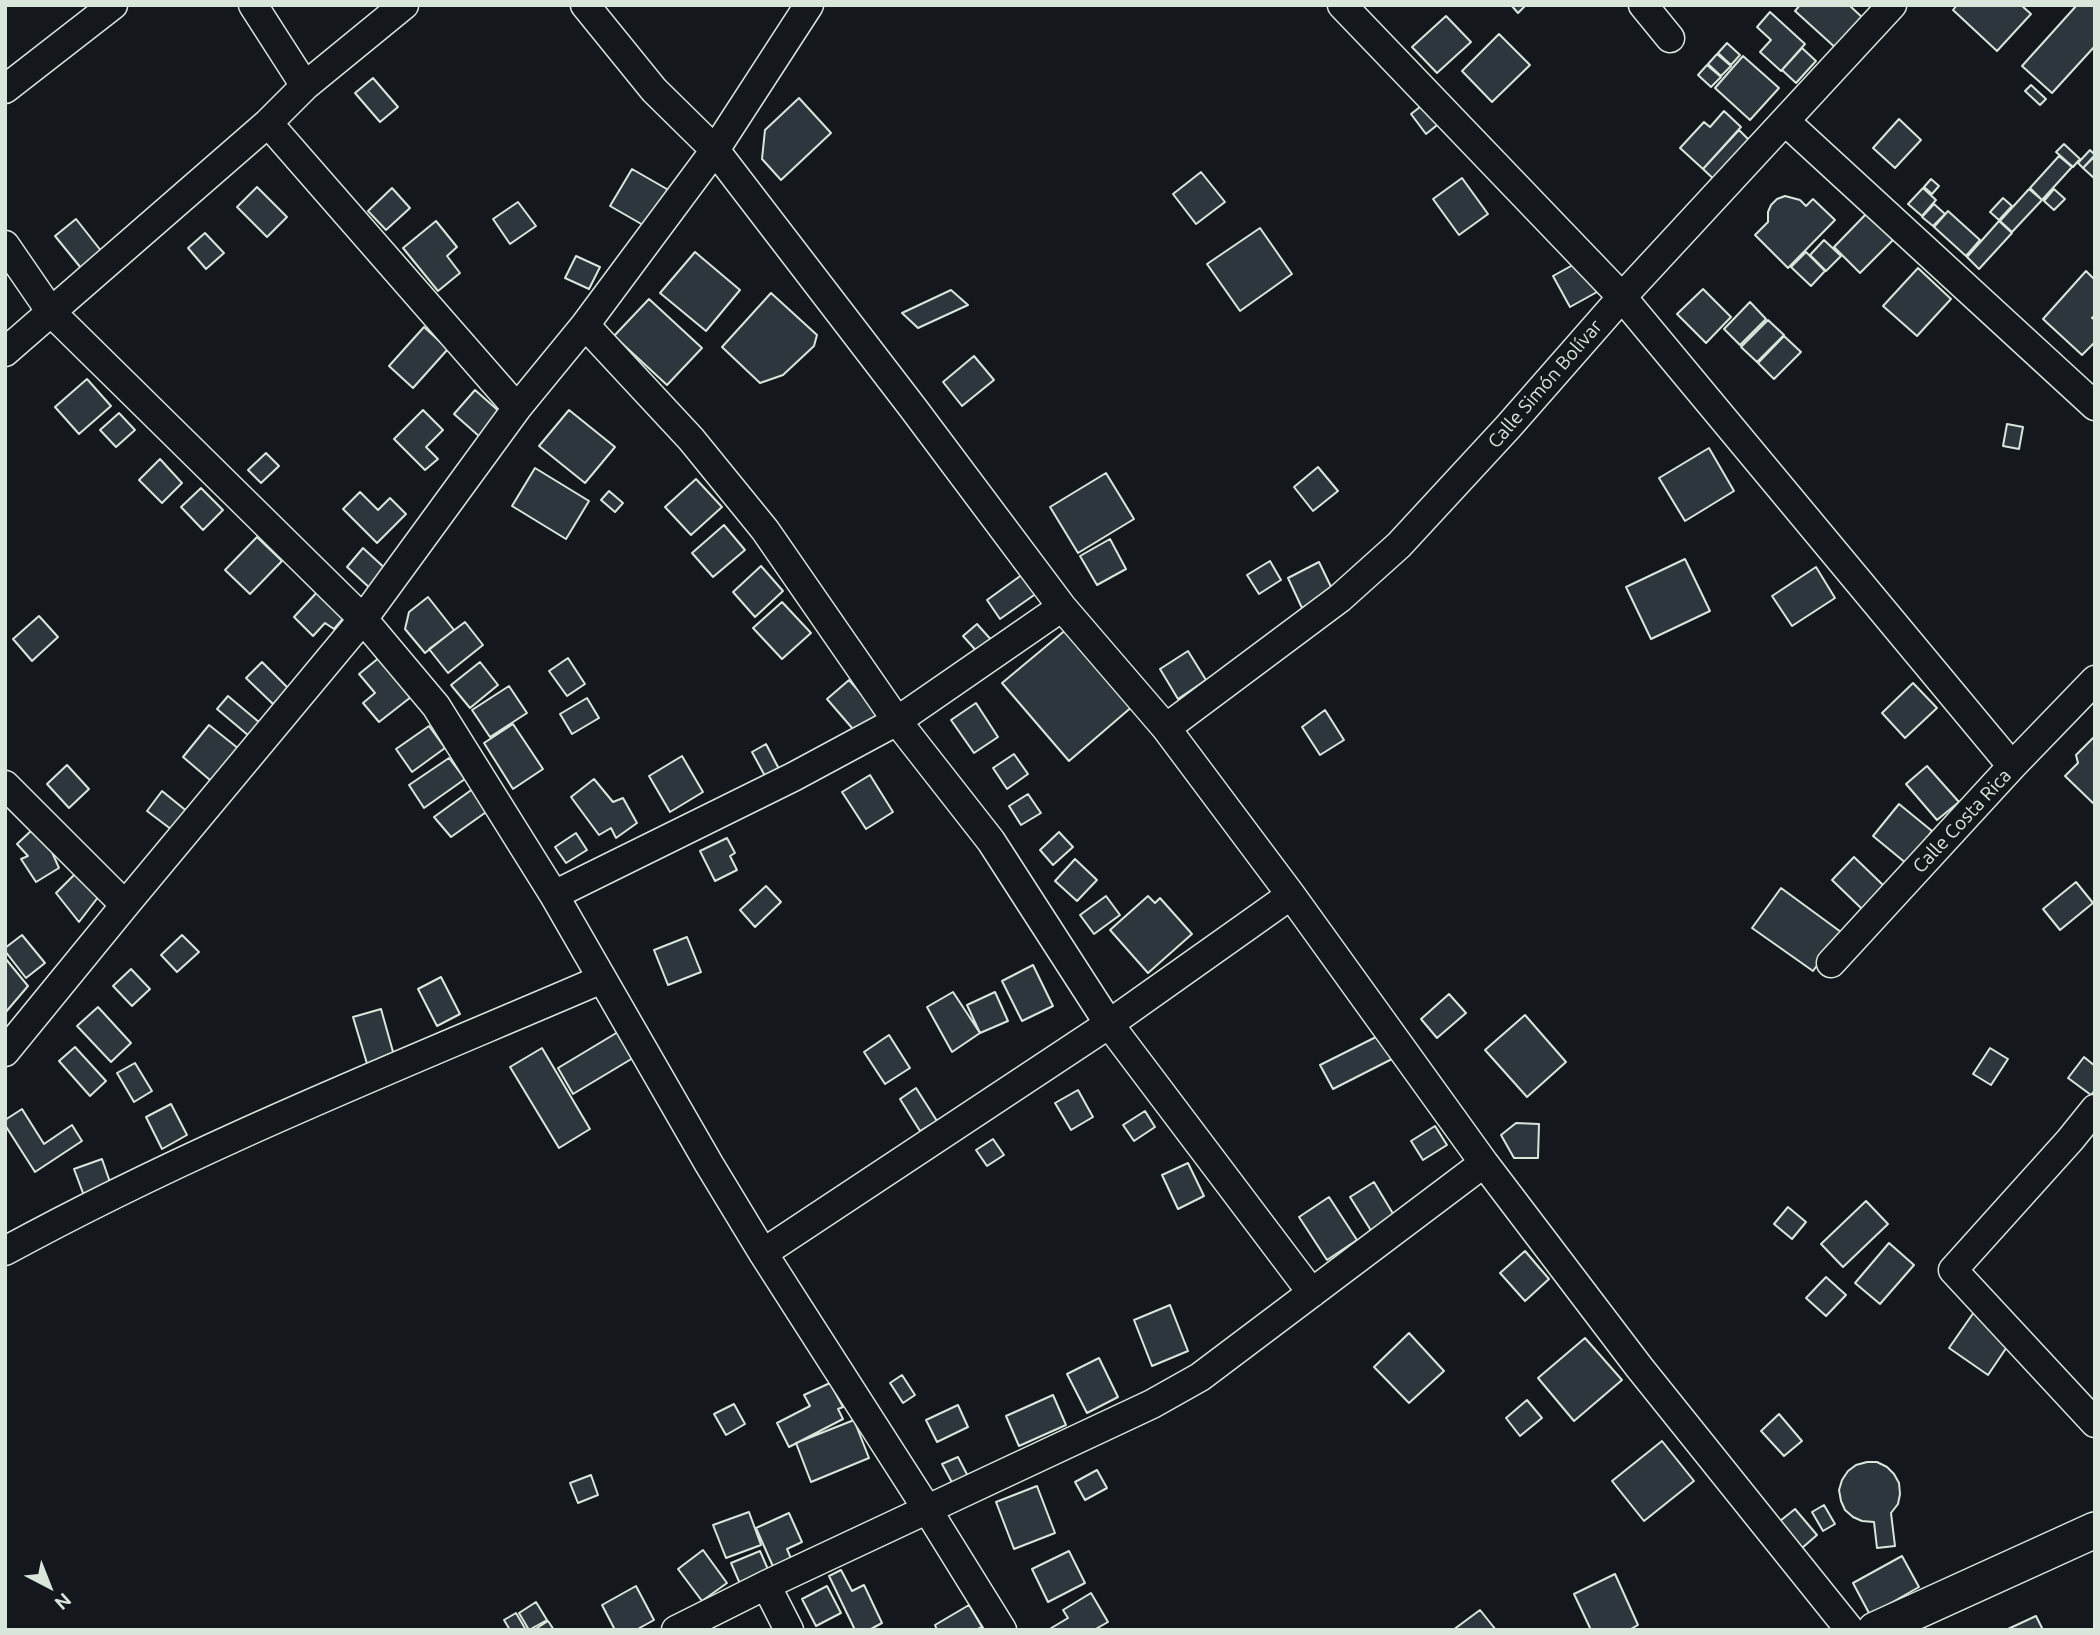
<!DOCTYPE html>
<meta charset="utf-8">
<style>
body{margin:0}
#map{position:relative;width:2100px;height:1635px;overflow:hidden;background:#14181c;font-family:Ubuntu,sans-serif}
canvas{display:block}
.frame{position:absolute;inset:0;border:7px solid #d8e6dc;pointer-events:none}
.north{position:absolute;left:14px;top:1551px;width:70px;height:70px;-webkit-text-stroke:5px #14181c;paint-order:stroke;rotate:138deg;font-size:19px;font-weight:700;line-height:28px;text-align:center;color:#d8e6dc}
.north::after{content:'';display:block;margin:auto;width:24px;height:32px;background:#d8e6dc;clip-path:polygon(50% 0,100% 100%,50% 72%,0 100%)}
</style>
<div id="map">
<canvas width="2100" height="1635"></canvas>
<div class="frame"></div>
<div class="north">N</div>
</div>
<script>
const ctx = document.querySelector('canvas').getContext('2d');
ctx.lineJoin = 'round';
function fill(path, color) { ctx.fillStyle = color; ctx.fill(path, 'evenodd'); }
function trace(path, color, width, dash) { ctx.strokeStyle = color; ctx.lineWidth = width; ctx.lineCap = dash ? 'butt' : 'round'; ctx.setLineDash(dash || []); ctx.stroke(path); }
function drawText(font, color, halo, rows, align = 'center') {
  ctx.font = font + ' Ubuntu,sans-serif'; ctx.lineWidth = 5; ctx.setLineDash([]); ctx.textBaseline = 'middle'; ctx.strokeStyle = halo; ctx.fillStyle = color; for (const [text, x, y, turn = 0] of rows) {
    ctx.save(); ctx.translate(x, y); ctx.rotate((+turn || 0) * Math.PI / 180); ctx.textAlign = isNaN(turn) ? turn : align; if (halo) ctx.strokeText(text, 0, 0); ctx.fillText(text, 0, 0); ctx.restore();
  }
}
const building = new Path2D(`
 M 1511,5 L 1526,5 L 1518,13 Z
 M 1800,5 L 1849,5 L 1865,20 L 1838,50 L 1795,11 Z
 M 1957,5 L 2021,5 L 2031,14 L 1997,51 L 1953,10 Z
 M 2077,5 L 2095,5 L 2095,46 L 2052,93 L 2022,66 Z
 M 1770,12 L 1805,44 L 1781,71 L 1760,52 L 1771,40 L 1757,27 Z
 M 1446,16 L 1471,42 L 1437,73 L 1412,47 Z
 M 1499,34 L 1530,65 L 1492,102 L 1462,71 Z
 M 1727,43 L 1740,55 L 1731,65 L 1718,53 Z
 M 1802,48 L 1816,61 L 1796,83 L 1782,70 Z
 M 1717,54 L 1731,66 L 1721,76 L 1708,64 Z
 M 1743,56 L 1779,88 L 1750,120 L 1715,88 Z
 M 1707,65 L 1721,77 L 1711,87 L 1698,75 Z
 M 373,78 L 398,107 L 380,122 L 355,93 Z
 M 2031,85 L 2046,99 L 2040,105 L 2025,91 Z
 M 799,98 L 831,133 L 781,180 L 762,159 L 765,130 Z
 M 1425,103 L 1441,122 L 1426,134 L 1411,114 Z
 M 1724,111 L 1741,127 L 1703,169 L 1680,148 L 1704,122 L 1710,127 Z
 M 1899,119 L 1921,140 L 1895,168 L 1873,148 Z
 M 1739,130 L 1754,145 L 1719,184 L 1703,169 Z
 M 2064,144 L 2080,159 L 2073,167 L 2056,152 Z
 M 2090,150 L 2095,155 L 2083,168 L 2078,163 Z
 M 2059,156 L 2072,167 L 2042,200 L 2030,188 Z
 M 2095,156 L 2095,179 L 2083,168 Z
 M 632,169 L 672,192 L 650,229 L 610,206 Z
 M 1201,172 L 1225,202 L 1196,224 L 1173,194 Z
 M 1462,178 L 1488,214 L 1459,235 L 1433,199 Z
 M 1931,179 L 1939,186 L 1932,194 L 1924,187 Z
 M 257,187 L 287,217 L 267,237 L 237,207 Z
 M 392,188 L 410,208 L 386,230 L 368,211 Z
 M 1923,188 L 1936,200 L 1922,216 L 1908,204 Z
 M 2029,189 L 2042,200 L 2012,232 L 2000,221 Z
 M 2054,189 L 2065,199 L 2054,210 L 2044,201 Z
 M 1785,196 L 1800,200 L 1806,206 L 1813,199 L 1835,220 L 1788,268 L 1755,235 L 1768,222 L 1768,212 L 1771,205 L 1777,199 Z
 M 2003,198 L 2012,206 L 1999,220 L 1990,212 Z
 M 518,202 L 536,226 L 510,244 L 493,219 Z
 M 1934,204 L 1945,214 L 1933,226 L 1922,217 Z
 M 1948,211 L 1980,240 L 1966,256 L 1934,227 Z
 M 1867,213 L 1893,240 L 1860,273 L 1834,247 Z
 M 76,219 L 102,252 L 81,268 L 55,236 Z
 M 436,221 L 457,247 L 447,256 L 460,273 L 438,291 L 403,248 Z
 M 1999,221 L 2012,233 L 1979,269 L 1967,257 Z
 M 1260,228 L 1292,274 L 1240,311 L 1207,264 Z
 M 205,233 L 224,253 L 206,269 L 188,248 Z
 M 1824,240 L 1841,256 L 1826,271 L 1810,255 Z
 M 695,252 L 740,290 L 706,331 L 660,293 Z
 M 1806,252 L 1825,271 L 1811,286 L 1791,267 Z
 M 576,256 L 600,267 L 589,289 L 565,278 Z
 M 1580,261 L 1597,292 L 1570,307 L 1553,276 Z
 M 1918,268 L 1951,299 L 1917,336 L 1883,306 Z
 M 2086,271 L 2095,280 L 2095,315 L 2092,318 L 2095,320 L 2095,342 L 2082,355 L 2043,319 Z
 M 1703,289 L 1731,317 L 1706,343 L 1677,314 Z
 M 951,290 L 968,305 L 918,328 L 902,313 Z
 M 771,293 L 817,335 L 814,346 L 783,375 L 760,383 L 722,347 Z
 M 649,299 L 702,348 L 667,385 L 614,336 Z
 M 1750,302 L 1766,319 L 1740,345 L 1724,329 Z
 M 1768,320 L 1784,335 L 1757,362 L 1741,347 Z
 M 424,327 L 448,349 L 413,388 L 389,366 Z
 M 1784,336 L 1801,352 L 1774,379 L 1758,363 Z
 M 974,356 L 994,380 L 962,406 L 943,382 Z
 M 87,379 L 111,406 L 79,434 L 55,407 Z
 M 475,390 L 501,413 L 480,437 L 454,414 Z
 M 423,410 L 443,430 L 426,447 L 438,459 L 425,470 L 394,439 Z
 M 569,410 L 615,447 L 585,483 L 539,446 Z
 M 119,413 L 135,430 L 116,447 L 100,430 Z
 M 2007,424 L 2023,427 L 2019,449 L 2003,446 Z
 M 1709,448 L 1734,491 L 1685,521 L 1659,478 Z
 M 266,453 L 279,466 L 261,483 L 248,470 Z
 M 160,459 L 182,483 L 162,503 L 139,480 Z
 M 1318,467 L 1338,491 L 1313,511 L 1294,487 Z
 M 535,468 L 589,501 L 566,539 L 512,506 Z
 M 1106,473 L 1134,519 L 1078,553 L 1050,507 Z
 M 696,479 L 722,507 L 691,535 L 665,507 Z
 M 201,488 L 223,510 L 203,530 L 181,507 Z
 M 609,491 L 623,503 L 615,512 L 601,500 Z
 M 360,492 L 378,510 L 390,498 L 406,514 L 377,543 L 343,509 Z
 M 724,525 L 745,550 L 713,577 L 692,553 Z
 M 257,537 L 282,561 L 250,594 L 225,570 Z
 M 1110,539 L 1126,569 L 1097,585 L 1080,556 Z
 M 363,548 L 389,572 L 372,590 L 347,567 Z
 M 1685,559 L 1710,611 L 1651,639 L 1626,587 Z
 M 1270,561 L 1281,580 L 1259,594 L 1247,575 Z
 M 1319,562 L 1334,593 L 1302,608 L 1288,578 Z
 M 761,566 L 783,591 L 755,617 L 733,592 Z
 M 1816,567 L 1835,598 L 1792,626 L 1772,596 Z
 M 1023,574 L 1037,593 L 1000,619 L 987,600 Z
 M 319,590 L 347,614 L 334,629 L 325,623 L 313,636 L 294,617 Z
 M 428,597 L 454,630 L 425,653 L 405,629 L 409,612 Z
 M 782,602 L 811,633 L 782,659 L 753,628 Z
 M 39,616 L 58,637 L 32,661 L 13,639 Z
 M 465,622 L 483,645 L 448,673 L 429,649 Z
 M 977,624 L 994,643 L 980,655 L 963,636 Z
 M 1068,628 L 1134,705 L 1069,761 L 1002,683 Z
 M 1188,651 L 1206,680 L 1178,699 L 1160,669 Z
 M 380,657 L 411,697 L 379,722 L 363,703 L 375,693 L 359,674 Z
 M 568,658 L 585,684 L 567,696 L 549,671 Z
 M 262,662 L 289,689 L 273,704 L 246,678 Z
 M 480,662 L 498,685 L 470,708 L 451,685 Z
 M 849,680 L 881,716 L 859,736 L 827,699 Z
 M 1913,683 L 1937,708 L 1905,738 L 1882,713 Z
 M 509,686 L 527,713 L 490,737 L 472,710 Z
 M 228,696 L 266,728 L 255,741 L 217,709 Z
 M 587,698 L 599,718 L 572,734 L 560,714 Z
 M 976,703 L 998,737 L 974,753 L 951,720 Z
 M 1325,710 L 1344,740 L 1320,755 L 1302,727 Z
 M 513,724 L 543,769 L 513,789 L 484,743 Z
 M 209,725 L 244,753 L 217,786 L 183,757 Z
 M 429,726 L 445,748 L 412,772 L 396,749 Z
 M 2095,736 L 2095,805 L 2065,776 L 2078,763 L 2076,755 Z
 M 766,744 L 779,769 L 765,776 L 752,752 Z
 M 1014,754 L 1028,774 L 1007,789 L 993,768 Z
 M 682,756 L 703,792 L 670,812 L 649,776 Z
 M 449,758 L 465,779 L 424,808 L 409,785 Z
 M 67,765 L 89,789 L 69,808 L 47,784 Z
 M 1927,766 L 1959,802 L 1937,820 L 1906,784 Z
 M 870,775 L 893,812 L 866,829 L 842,792 Z
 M 594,779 L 613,802 L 623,798 L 637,823 L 616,838 L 611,828 L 599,835 L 571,797 Z
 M 474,788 L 489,810 L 451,837 L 434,817 Z
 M 162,791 L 194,817 L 180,836 L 147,811 Z
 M 1028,794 L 1041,813 L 1021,825 L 1009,806 Z
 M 1899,804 L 1932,831 L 1907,864 L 1873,836 Z
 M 33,829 L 48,843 L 59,868 L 36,882 L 21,859 L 28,856 L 17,844 Z
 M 1059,832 L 1073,847 L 1053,865 L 1040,850 Z
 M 576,833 L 587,850 L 566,863 L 555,847 Z
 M 727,838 L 735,853 L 730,856 L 737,870 L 715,881 L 700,851 Z
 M 1854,857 L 1884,886 L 1862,909 L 1832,880 Z
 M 1075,859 L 1097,880 L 1077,901 L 1055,881 Z
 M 76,873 L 99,896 L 79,922 L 56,893 Z
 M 2076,882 L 2093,903 L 2060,930 L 2043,909 Z
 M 766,886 L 781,902 L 755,927 L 740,910 Z
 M 1781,888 L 1841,932 L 1813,971 L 1752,928 Z
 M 1106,896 L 1120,915 L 1094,934 L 1080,915 Z
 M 1148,896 L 1155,903 L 1160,898 L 1192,934 L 1148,973 L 1110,930 Z
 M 22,935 L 45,963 L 26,978 L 5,951 L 5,948 Z
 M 182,935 L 199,952 L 177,972 L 161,955 Z
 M 687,937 L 701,972 L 668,985 L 654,950 Z
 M 5,958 L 28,986 L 5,1013 Z
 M 1033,965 L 1053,1006 L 1022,1021 L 1002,981 Z
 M 131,969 L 150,989 L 132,1006 L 113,986 Z
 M 441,977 L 460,1014 L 437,1026 L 418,989 Z
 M 953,992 L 980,1033 L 952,1052 L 927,1007 Z
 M 995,992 L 1008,1021 L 980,1033 L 967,1005 Z
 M 1449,994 L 1466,1013 L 1437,1038 L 1421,1019 Z
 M 98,1007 L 131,1043 L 111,1062 L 77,1026 Z
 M 381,1009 L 395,1059 L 368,1067 L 353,1017 Z
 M 1525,1015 L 1566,1062 L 1527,1097 L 1485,1050 Z
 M 618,1032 L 633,1058 L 573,1094 L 558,1068 Z
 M 889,1035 L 910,1068 L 885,1084 L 864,1052 Z
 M 1380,1035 L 1392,1059 L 1333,1089 L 1320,1065 Z
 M 75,1047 L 106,1081 L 90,1096 L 59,1061 Z
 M 542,1048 L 590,1129 L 559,1148 L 510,1067 Z
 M 1990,1048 L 2008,1059 L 1991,1085 L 1973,1074 Z
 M 2084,1057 L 2095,1066 L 2095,1090 L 2091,1095 L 2068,1078 Z
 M 135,1063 L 152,1091 L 134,1102 L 117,1073 Z
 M 916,1088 L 937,1121 L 920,1131 L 900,1099 Z
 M 1078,1090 L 1093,1117 L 1071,1130 L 1055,1103 Z
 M 171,1104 L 187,1135 L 162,1149 L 146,1117 Z
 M 22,1109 L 44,1144 L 72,1125 L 82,1141 L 35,1172 L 5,1125 L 5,1120 Z
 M 1145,1111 L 1155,1127 L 1134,1141 L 1123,1125 Z
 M 1516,1123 L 1539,1124 L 1538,1158 L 1514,1158 L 1501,1135 Z
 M 1435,1126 L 1447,1145 L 1423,1160 L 1411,1141 Z
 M 993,1139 L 1004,1155 L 987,1166 L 976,1150 Z
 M 102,1159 L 113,1191 L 86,1201 L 74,1169 Z
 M 1188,1163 L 1204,1196 L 1178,1209 L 1162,1175 Z
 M 1374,1182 L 1398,1222 L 1375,1237 L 1350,1197 Z
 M 1329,1197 L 1357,1240 L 1327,1260 L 1299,1217 Z
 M 1866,1201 L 1888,1224 L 1843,1267 L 1821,1244 Z
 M 1788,1207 L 1806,1222 L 1792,1239 L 1774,1224 Z
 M 1889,1243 L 1914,1265 L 1880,1304 L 1855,1283 Z
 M 1525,1251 L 1549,1279 L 1525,1301 L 1500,1273 Z
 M 1826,1277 L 1846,1295 L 1826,1316 L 1806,1298 Z
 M 1170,1305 L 1188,1351 L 1152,1366 L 1134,1320 Z
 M 1974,1312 L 2013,1338 L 1988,1375 L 1949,1348 Z
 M 1409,1333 L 1444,1371 L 1409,1403 L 1374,1367 Z
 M 1585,1338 L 1622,1380 L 1574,1421 L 1538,1378 Z
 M 1099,1358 L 1118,1397 L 1087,1413 L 1067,1374 Z
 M 902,1375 L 915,1395 L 903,1403 L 890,1383 Z
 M 830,1383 L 843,1407 L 838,1409 L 843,1419 L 789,1447 L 777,1423 L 810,1406 L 804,1395 Z
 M 1053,1395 L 1066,1425 L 1019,1446 L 1006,1416 Z
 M 1527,1400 L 1542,1418 L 1520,1436 L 1506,1418 Z
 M 734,1404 L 745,1424 L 726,1435 L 714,1414 Z
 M 958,1405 L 968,1427 L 937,1442 L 926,1420 Z
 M 1779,1414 L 1802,1441 L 1784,1456 L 1761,1431 Z
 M 854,1420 L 869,1458 L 811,1482 L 796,1443 Z
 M 1662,1441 L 1694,1481 L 1644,1521 L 1612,1481 Z
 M 958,1457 L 971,1482 L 956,1490 L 942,1464 Z
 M 1867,1462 L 1877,1462 L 1887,1467 L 1894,1474 L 1899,1483 L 1900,1494 L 1898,1504 L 1891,1513 L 1895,1546 L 1877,1548 L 1874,1522 L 1862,1521 L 1853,1517 L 1845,1510 L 1841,1501 L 1839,1490 L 1842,1480 L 1848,1471 L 1856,1465 Z
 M 1097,1470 L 1107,1488 L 1085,1500 L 1075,1482 Z
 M 591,1475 L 598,1495 L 578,1503 L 570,1483 Z
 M 1037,1486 L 1055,1533 L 1014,1549 L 996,1502 Z
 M 1824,1505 L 1835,1524 L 1823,1531 L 1812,1512 Z
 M 1795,1509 L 1817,1535 L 1802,1548 L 1780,1521 Z
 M 749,1512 L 761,1545 L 726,1558 L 713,1525 Z
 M 789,1513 L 802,1542 L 787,1549 L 793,1563 L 775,1571 L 756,1528 Z
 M 703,1550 L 727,1583 L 702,1601 L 678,1569 Z
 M 760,1551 L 770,1574 L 741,1586 L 731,1563 Z
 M 1069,1551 L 1085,1583 L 1048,1602 L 1032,1569 Z
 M 1902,1556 L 1919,1587 L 1870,1615 L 1853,1583 Z
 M 841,1570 L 852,1591 L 864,1585 L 882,1623 L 869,1630 L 855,1630 L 829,1576 Z
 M 1615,1574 L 1638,1625 L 1629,1630 L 1591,1630 L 1574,1594 Z
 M 636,1586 L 654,1620 L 636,1630 L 615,1630 L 602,1605 Z
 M 827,1586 L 841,1613 L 816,1626 L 802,1599 Z
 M 1091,1593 L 1108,1622 L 1094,1630 L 1048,1630 L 1068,1618 L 1063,1610 Z
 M 536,1602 L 547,1620 L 529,1630 L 519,1613 Z
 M 969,1605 L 982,1627 L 976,1630 L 937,1630 L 935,1625 Z
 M 1480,1610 L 1496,1630 L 1453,1630 Z
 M 516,1613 L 526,1630 L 510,1630 L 504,1620 Z
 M 2036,1616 L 2043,1630 L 2009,1630 L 2008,1629 Z
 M 548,1621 L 554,1630 L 534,1630 Z`);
const minor = new Path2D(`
 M 253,5 L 305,86
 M 585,5 L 654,90 L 715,150 L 913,408 L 1062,607 L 1166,728 L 1291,895 L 1484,1163 L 1639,1367 L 1850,1630
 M 1342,5 L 1622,297 L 2012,766
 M 1643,5 L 1670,38
 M 5,89 L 113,5
 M 1785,121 L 2095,406
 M 268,123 L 517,408
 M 5,245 L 51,312 L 363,619 L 436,706 L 554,895 L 709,1164 L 763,1253 L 927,1509 L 1002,1630
 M 585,325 L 691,439 L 765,530 L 897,721 L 991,841 L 1109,1024 L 1312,1293
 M 5,352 L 268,123 L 305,86 L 404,5
 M 1166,728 L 1340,598 L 1399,545 L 1508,427 L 1622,297 L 1892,5
 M 5,785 L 125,905
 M 554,895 L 793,777 L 897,721 L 1062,607
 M 1831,963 L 2012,766 L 2095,680
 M 5,1052 L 125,905 L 363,619 L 517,408 L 585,325 L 715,150 L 809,5
 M 2095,1109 L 2070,1140 L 1953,1270 L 2095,1423
 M 5,1251 C 197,1146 402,1065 602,979
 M 763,1253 L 1109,1024 L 1291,895
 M 766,1585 L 789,1630
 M 676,1630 L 766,1585 L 1152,1404 L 1200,1377 L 1484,1163`);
const major = new Path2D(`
 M 1875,1630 L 2095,1530`);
const streetNames = [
 ["Calle Simón Bolívar",1545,384,-49],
 ["Calle Costa Rica",1962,821,-47]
];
fill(building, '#2c363c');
trace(building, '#d8e6dc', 2);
trace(minor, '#d8e6dc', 31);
trace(major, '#d8e6dc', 38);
trace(minor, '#14181c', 28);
trace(major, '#14181c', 35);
drawText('19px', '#d8e6dc', '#14181c', streetNames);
</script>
